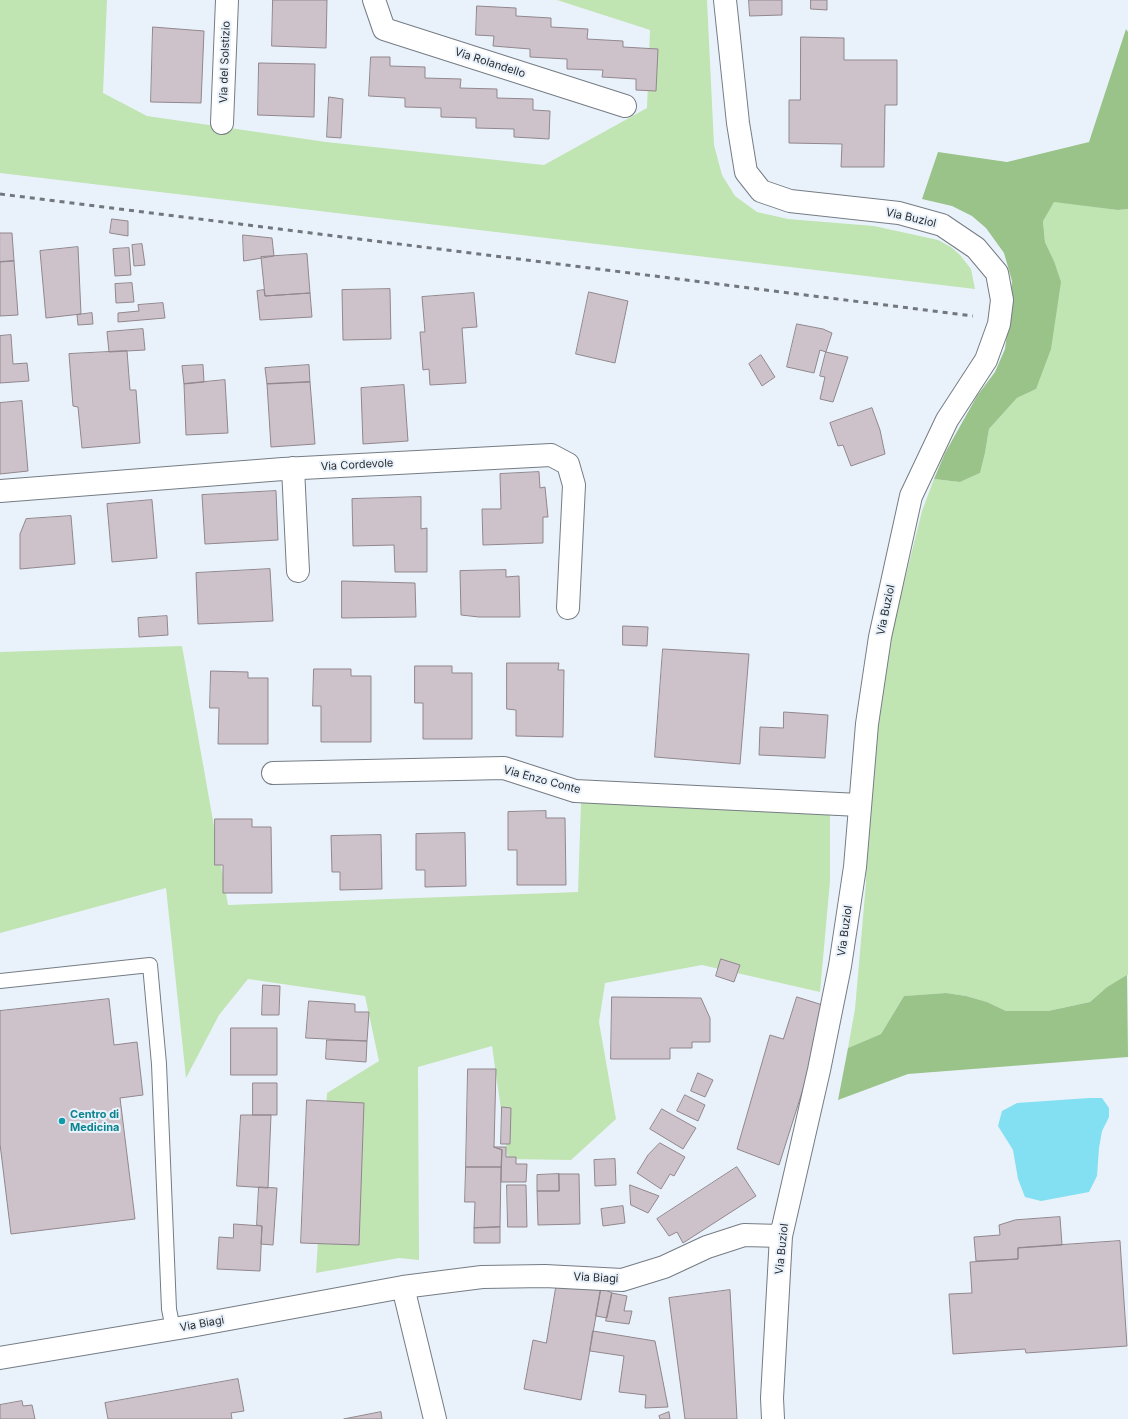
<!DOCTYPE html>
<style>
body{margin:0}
canvas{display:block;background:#e9f2fb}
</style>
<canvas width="1128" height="1419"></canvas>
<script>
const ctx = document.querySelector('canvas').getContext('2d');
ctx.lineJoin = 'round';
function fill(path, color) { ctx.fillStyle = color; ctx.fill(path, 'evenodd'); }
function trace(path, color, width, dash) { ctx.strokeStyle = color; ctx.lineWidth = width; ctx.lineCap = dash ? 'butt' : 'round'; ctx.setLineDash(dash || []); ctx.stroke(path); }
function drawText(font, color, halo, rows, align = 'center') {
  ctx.font = font + ' Inter,sans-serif'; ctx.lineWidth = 4; ctx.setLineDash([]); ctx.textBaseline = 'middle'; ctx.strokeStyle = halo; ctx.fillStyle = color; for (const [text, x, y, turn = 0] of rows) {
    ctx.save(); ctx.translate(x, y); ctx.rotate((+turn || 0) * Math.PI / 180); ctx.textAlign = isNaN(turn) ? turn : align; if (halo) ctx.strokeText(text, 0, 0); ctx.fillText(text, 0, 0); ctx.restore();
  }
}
const green = new Path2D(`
 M 0,0 L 107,0 L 103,93 L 147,116 L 326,142 L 544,165 L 647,108 L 650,30 L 557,0 L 707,0 L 714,145 L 722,175 L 735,196 L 757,212 L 788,219 L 874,226 L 938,240 L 951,247 L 960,255 L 971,269 L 975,289 L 0,173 Z
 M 1054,201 L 1118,210 L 1128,209 L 1128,975 L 1107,987 L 1090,1002 L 1048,1011 L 1006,1011 L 987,1002 L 966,996 L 946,993 L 904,996 L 881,1034 L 848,1048 L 855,1009 L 866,883 L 867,811 L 885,659 L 922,511 L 934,479 L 960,482 L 980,473 L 985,453 L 989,429 L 1017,398 L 1036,389 L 1054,261 L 1045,242 L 1043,220 Z
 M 182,646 L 228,905 L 578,892 L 581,803 L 830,809 L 830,881 L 820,992 L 702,965 L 605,983 L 599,1022 L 616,1119 L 571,1160 L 508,1159 L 492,1046 L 418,1067 L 419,1260 L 399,1258 L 316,1273 L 327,1093 L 379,1061 L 365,996 L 248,979 L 219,1015 L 186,1078 L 166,888 L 0,933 L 0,652 Z`);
const forest = new Path2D(`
 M 1126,29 L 1128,32 L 1128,209 L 1118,210 L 1054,202 L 1043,221 L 1045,242 L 1054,261 L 1061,282 L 1051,349 L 1036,389 L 1017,398 L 989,429 L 985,453 L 980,473 L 960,482 L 934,479 L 945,453 L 977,396 L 995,372 L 1005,349 L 1010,311 L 1012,281 L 1004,253 L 986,228 L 972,216 L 952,206 L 922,199 L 938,152 L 1007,162 L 1089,142 Z
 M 1127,975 L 1128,1057 L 908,1074 L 838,1100 L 848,1048 L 881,1034 L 904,996 L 946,993 L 966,996 L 987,1002 L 1006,1011 L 1048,1011 L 1090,1002 L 1107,987 Z`);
const water = new Path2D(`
 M 1089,1098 L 1102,1098 L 1109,1108 L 1109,1117 L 1102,1131 L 1099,1148 L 1097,1176 L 1089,1192 L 1041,1201 L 1025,1197 L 1018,1179 L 1013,1150 L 998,1126 L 1002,1111 L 1017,1103 Z`);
const building = new Path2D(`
 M 273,0 L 327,0 L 326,48 L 272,46 Z
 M 749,0 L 782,0 L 782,15 L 750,16 Z
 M 811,0 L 827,0 L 827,10 L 811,9 Z
 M 477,6 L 516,8 L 516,16 L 551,18 L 551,27 L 588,29 L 587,39 L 623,41 L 623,47 L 658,49 L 656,91 L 636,90 L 636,79 L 602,77 L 603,70 L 567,69 L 567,59 L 530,57 L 530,49 L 493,46 L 494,36 L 476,35 Z
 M 153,27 L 204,31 L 201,103 L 151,102 Z
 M 801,37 L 844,38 L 844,60 L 897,60 L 897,105 L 885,105 L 884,167 L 841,167 L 842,144 L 789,143 L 789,100 L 800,100 Z
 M 371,57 L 390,57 L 390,66 L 425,67 L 425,78 L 461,79 L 460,88 L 497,89 L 497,98 L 533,99 L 533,110 L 550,111 L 549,139 L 514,137 L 514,129 L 476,128 L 476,118 L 441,117 L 441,108 L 405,107 L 405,98 L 369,96 Z
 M 259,63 L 315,64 L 314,117 L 258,115 Z
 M 329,97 L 343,99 L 341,138 L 327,137 Z
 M 112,219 L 128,221 L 128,236 L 110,233 Z
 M 0,233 L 12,233 L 14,261 L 0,262 Z
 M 243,235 L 272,238 L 274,256 L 244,261 Z
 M 142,244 L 145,265 L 134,266 L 132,245 Z
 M 78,247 L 81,314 L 46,318 L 40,251 Z
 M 129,248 L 131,275 L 115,276 L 113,249 Z
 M 307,254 L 310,293 L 265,296 L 261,257 Z
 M 14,261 L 18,315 L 0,316 L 0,262 Z
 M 132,283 L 134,302 L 116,303 L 115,284 Z
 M 390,289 L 391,339 L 343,340 L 342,290 Z
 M 264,290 L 265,296 L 310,293 L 312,317 L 260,320 L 257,291 Z
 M 589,292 L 628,301 L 615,363 L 576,354 Z
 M 474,293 L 477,327 L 462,328 L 466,383 L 430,385 L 429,369 L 423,370 L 420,332 L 425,332 L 422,297 Z
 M 163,303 L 165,318 L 118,322 L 118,313 L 139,311 L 138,305 Z
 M 92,313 L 93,324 L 78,325 L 77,315 Z
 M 797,324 L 823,329 L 832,333 L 826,352 L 820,350 L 814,373 L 787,367 Z
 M 143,329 L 145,350 L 109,352 L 107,332 Z
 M 11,335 L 13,364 L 27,363 L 29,381 L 0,383 L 0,336 Z
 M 127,351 L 130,390 L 136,390 L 140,443 L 82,448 L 78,407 L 73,406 L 69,354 Z
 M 826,352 L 848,357 L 833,402 L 820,399 L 825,377 L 820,376 Z
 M 761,355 L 775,377 L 762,386 L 749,364 Z
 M 203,365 L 204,382 L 184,384 L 182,366 Z
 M 309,365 L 310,382 L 267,384 L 265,368 Z
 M 225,380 L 228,433 L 186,435 L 184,384 Z
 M 310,382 L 315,444 L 271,447 L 267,384 Z
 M 404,385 L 408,441 L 363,444 L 361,388 Z
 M 22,401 L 28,471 L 0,474 L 0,403 Z
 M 872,408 L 880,430 L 885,454 L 851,466 L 843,445 L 838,446 L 830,423 Z
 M 539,472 L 540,488 L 545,487 L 548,517 L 543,517 L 543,543 L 483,545 L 482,509 L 501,509 L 500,474 Z
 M 276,491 L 278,540 L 205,544 L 202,495 Z
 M 421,497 L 421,529 L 427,528 L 427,572 L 395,572 L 394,545 L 353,546 L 352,499 Z
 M 152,500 L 157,558 L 112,562 L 107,504 Z
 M 71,516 L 75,564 L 20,569 L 20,534 L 26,519 Z
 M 270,569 L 273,621 L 198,624 L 196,573 Z
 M 506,570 L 506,577 L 519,576 L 520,617 L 479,617 L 461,615 L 460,571 Z
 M 342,581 L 415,583 L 416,617 L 342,618 Z
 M 167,616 L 168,635 L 139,637 L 138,618 Z
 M 623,626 L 648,627 L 647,646 L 623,645 Z
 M 663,649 L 749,654 L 740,764 L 655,757 Z
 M 507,663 L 559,663 L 558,670 L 564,670 L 563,737 L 516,736 L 516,710 L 507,709 Z
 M 415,666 L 452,666 L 452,673 L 472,673 L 472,739 L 423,739 L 423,703 L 415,703 Z
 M 314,669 L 351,669 L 351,676 L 371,676 L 371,742 L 321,742 L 321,706 L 313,706 Z
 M 211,671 L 248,672 L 248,678 L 268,678 L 268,744 L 218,744 L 219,708 L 210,708 Z
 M 784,712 L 828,715 L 825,758 L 759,755 L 760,727 L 783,728 Z
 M 546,811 L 546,818 L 565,818 L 566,885 L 517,885 L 517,850 L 508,850 L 508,812 Z
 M 215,819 L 252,819 L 252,827 L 271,827 L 272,893 L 223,893 L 223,865 L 215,865 Z
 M 465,833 L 466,886 L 425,887 L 425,870 L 416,870 L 416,834 Z
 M 381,835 L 382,889 L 340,890 L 340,872 L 332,872 L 331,836 Z
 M 721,959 L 740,965 L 734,982 L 716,976 Z
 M 263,985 L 280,986 L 279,1015 L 262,1015 Z
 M 612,997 L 701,998 L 710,1018 L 710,1042 L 692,1042 L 692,1048 L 670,1048 L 670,1059 L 611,1059 Z
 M 797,997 L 829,1007 L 779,1165 L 737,1149 L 770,1035 L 783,1039 Z
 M 109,999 L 114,1045 L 137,1042 L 143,1095 L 120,1098 L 135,1219 L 11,1234 L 0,1144 L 0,1011 Z
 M 309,1001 L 355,1004 L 355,1012 L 369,1012 L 367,1041 L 306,1038 Z
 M 231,1028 L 277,1028 L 277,1075 L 231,1075 Z
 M 327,1040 L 367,1041 L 366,1062 L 326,1059 Z
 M 468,1069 L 496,1069 L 494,1147 L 502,1150 L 501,1167 L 466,1167 Z
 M 698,1073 L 713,1080 L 705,1097 L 691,1091 Z
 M 253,1083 L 277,1083 L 277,1115 L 253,1115 Z
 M 685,1095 L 705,1105 L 698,1121 L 677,1111 Z
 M 307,1100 L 364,1103 L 359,1245 L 301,1243 Z
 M 502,1107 L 511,1108 L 510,1144 L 501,1144 Z
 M 662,1109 L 696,1128 L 683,1149 L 650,1129 Z
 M 241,1115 L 271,1115 L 268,1188 L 237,1186 Z
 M 660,1143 L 685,1157 L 674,1176 L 670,1174 L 661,1189 L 637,1173 L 648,1155 Z
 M 494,1147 L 506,1147 L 506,1157 L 516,1157 L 516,1164 L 527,1164 L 526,1182 L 501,1182 L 502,1150 Z
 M 615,1159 L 616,1185 L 595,1186 L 594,1160 Z
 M 466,1167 L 501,1167 L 500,1227 L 474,1228 L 475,1202 L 465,1202 Z
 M 737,1167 L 756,1196 L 683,1243 L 677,1232 L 669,1236 L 657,1219 Z
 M 559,1174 L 559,1191 L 537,1191 L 537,1175 Z
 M 559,1174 L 579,1174 L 580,1224 L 538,1225 L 537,1191 L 559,1191 Z
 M 507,1185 L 526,1185 L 527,1227 L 508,1227 Z
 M 630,1185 L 659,1196 L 648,1213 L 631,1205 Z
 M 259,1187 L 277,1188 L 273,1245 L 261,1244 L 262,1226 L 257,1225 Z
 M 623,1206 L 625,1223 L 603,1226 L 601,1209 Z
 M 1060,1217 L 1062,1245 L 1018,1248 L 1018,1259 L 976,1261 L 974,1237 L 1000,1235 L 999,1225 L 1015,1220 Z
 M 234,1224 L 262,1226 L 260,1271 L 217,1269 L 219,1237 L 233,1238 Z
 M 500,1227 L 500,1243 L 474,1243 L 474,1228 Z
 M 1120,1241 L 1127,1346 L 1026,1353 L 1025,1349 L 953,1354 L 949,1294 L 972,1293 L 970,1262 L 1018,1259 L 1018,1248 Z
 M 557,1282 L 601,1288 L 581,1400 L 524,1389 L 533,1340 L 546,1343 Z
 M 601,1288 L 612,1293 L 607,1318 L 596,1316 Z
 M 730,1290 L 737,1419 L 685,1419 L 669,1298 Z
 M 612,1293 L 627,1296 L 624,1311 L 632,1311 L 629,1324 L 606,1321 Z
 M 593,1331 L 655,1341 L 668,1407 L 645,1408 L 646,1395 L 619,1392 L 624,1356 L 590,1351 Z
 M 238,1379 L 244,1411 L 231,1413 L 232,1419 L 108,1419 L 105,1403 Z
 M 22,1401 L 23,1406 L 32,1405 L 35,1419 L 0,1419 L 0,1405 Z
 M 381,1412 L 382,1419 L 344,1419 Z
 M 669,1412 L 670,1419 L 660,1419 L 659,1416 Z`);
const lane = new Path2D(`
 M 0,981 L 150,965 L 159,1064 L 169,1309 L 173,1329`);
const street = new Path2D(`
 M 374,0 L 384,29 L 625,106
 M 725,0 L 738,123 L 746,172 L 761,191 L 790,201 L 899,213 L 942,225 L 976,248 L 997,273 L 1002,300 L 999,324 L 986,360 L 947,420 L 911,496 L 880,637 L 867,724 L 855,867 L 840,966 L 819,1070 L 781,1236 L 772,1398 L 773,1419
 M 222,123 L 227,0
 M 293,468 L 298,571
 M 0,491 L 283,469 L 551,455 L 568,464 L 574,485 L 568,608
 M 273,773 L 504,768 L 575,791 L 859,805
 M 403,1287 L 435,1419
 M 0,1358 L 191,1326 L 403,1287 L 482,1277 L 545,1276 L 622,1280 L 664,1267 L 707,1247 L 744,1235 L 781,1236`);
const rail = new Path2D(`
 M 0,194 L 973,316`);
const markers = [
 [62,1121,4,"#0f9aa8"]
];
const streetNames = [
 ["Via del Solstizio",225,62,-88],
 ["Via Rolandello",490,63,18],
 ["Via Buziol",911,218,13],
 ["Via Cordevole",357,465,-3],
 ["Via Buziol",886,610,-78],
 ["Via Enzo Conte",542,780,15],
 ["Via Buziol",845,931,-82],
 ["Via Buziol",782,1249,-84],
 ["Via Biagi",596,1278,3],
 ["Via Biagi",202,1324,-10]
];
const cultureNames = [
 ["Centro di",70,1115],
 ["Medicina",70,1128]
];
fill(green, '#c1e4b3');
fill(forest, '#99c389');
fill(water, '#83dff2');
fill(building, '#cdc2c9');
trace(building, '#91878d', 1);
trace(lane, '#757c84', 16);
trace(street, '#757c84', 24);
trace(lane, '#fff', 14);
trace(street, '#fff', 22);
trace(rail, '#72777d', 3, [5, 5]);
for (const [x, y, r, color] of markers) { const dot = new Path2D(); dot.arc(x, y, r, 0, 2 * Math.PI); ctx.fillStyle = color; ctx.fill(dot); trace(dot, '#e9f2fb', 1.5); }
drawText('11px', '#292c30', '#e9f2fb', streetNames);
drawText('bold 11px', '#0d838f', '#e9f2fb', cultureNames, 'left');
</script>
